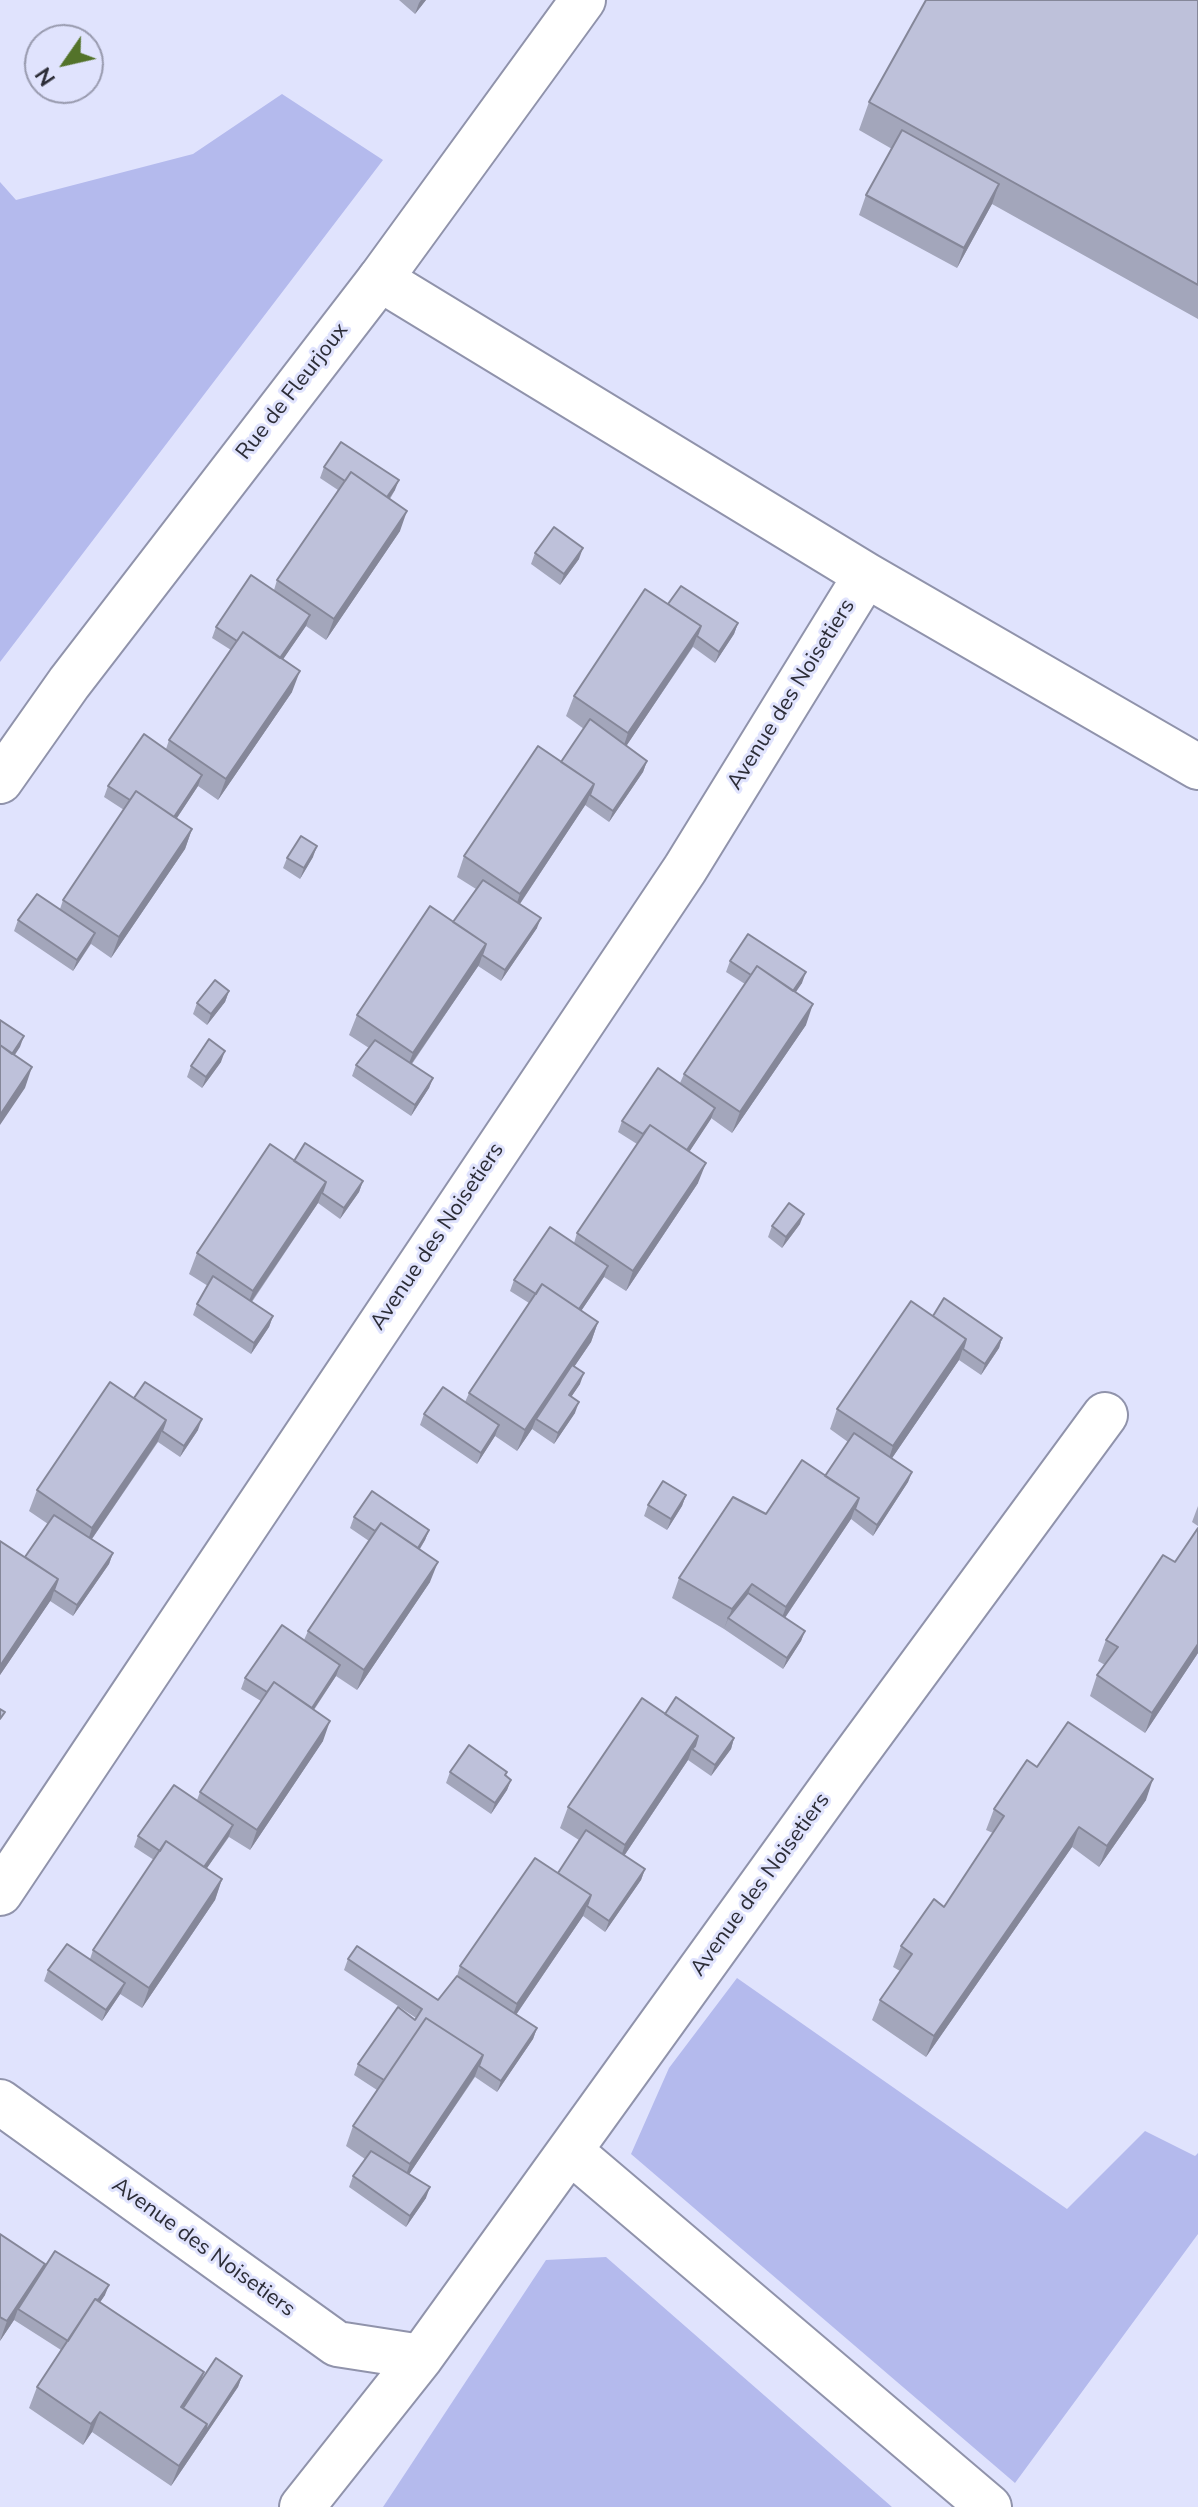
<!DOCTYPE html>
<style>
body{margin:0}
#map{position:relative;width:1198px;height:2507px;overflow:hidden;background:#e0e3fd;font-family:"Nunito Sans",sans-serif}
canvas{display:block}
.north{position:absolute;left:24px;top:24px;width:80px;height:80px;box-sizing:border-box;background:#e0e3fd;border:2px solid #989aae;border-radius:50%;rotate:236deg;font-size:22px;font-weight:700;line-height:32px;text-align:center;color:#2c2d37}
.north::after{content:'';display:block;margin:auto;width:28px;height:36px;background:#53732a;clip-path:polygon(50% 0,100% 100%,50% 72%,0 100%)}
</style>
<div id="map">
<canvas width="1198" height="2507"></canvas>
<div class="north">N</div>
</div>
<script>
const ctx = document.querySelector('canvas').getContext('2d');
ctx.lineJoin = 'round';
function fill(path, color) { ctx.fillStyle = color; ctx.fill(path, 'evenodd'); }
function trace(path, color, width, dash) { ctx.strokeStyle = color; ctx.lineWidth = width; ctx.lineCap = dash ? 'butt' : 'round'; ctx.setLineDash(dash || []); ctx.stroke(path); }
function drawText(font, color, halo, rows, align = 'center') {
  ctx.font = font + ' "Nunito Sans",sans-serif'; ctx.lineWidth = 6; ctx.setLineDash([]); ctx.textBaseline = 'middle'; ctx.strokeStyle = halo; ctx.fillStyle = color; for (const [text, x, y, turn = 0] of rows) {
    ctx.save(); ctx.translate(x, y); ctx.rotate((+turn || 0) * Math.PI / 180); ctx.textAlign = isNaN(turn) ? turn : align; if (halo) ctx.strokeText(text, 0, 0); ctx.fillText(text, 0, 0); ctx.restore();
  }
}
const green = new Path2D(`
 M 282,94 L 383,160 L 0,662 L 0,182 L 16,200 L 193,154 Z
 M 737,1978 L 1067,2209 L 1145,2131 L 1195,2156 L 1198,2153 L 1198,2234 L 1015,2483 L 631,2154 L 669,2068 Z
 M 606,2257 L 892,2507 L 383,2507 L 546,2260 Z`);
const minor = new Path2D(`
 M 380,279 L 866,575 L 1198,767
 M 0,1893 L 685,869 L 866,575
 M 0,2102 L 337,2344 L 421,2357 L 844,1770 L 1105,1415
 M 570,2151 L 989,2507
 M 302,2507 L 421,2357`);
const tertiary = new Path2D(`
 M 0,781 L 69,683 L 380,279 L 583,0`);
const wall = new Path2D(`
 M 399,0 L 426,0 L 415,14 Z
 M 1198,0 L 1198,319 L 992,204 L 957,268 L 859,215 L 866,195 L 892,149 L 859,130 L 869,102 Z
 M 324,467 L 395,490 L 390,499 L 400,531 L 326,640 L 306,626 L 282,660 L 292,692 L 218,800 L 198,786 L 177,818 L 192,829 L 185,849 L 111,958 L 91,944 L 73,971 L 14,931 L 18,920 L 60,909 L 63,900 L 124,810 L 104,797 L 108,786 L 166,749 L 169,740 L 231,650 L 212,638 L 216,627 L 274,590 L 277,580 L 338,490 L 320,478 Z
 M 535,553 L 579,559 L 560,585 L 531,564 Z
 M 668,604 L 738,623 L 734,634 L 715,663 L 693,647 L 626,746 L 647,761 L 643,772 L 609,822 L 585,805 L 520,904 L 537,928 L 501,981 L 478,966 L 412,1064 L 433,1078 L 429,1088 L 411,1116 L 352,1076 L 356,1065 L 369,1048 L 349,1035 L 357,1015 L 453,922 L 476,889 L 457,877 L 464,856 L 561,762 L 584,729 L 566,716 L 574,696 Z
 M 313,857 L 300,879 L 283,868 L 287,858 Z
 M 730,961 L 802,983 L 795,992 L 806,1025 L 732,1133 L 711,1118 L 689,1152 L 698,1183 L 626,1291 L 604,1277 L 581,1311 L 598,1322 L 591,1342 L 574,1367 L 580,1384 L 571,1397 L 575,1413 L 554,1444 L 532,1429 L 517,1451 L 495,1436 L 477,1464 L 420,1425 L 424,1414 L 465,1402 L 469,1393 L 529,1303 L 510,1291 L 514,1280 L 574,1243 L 577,1233 L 637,1144 L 618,1132 L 622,1121 L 680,1083 L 684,1074 L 745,984 L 726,972 Z
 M 229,991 L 225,1002 L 207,1025 L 193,1014 L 197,1003 Z
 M 221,1062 L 202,1088 L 187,1077 L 191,1066 Z
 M 294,1161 L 363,1181 L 359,1192 L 340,1219 L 318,1203 L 252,1302 L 273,1316 L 269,1327 L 251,1354 L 193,1315 L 197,1304 L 208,1286 L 189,1274 L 197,1253 Z
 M 800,1224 L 782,1248 L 768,1237 L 772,1226 Z
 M 933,1316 L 1002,1338 L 999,1348 L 981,1375 L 959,1360 L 892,1458 L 912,1472 L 908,1482 L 873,1536 L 851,1519 L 785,1618 L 805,1631 L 801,1641 L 783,1669 L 724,1629 L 672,1598 L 679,1578 L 766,1514 L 825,1476 L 848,1442 L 830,1429 L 837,1409 Z
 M 134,1398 L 198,1430 L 180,1457 L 158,1442 L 92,1539 L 113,1553 L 109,1564 L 73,1616 L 50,1601 L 0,1675 L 0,1542 L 25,1557 L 48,1524 L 29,1511 L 37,1490 Z
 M 686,1495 L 682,1506 L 667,1530 L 644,1516 L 648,1505 Z
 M 1198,1506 L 1198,1526 L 1192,1522 Z
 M 354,1517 L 429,1530 L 425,1540 L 420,1549 L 430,1582 L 357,1690 L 336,1676 L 314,1710 L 323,1741 L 250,1850 L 229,1837 L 207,1868 L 222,1879 L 215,1900 L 142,2008 L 120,1994 L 102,2021 L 44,1981 L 48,1970 L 90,1959 L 93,1950 L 154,1860 L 134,1847 L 138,1836 L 197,1800 L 200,1792 L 261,1701 L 241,1689 L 245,1678 L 304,1640 L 308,1631 L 369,1541 L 350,1528 Z
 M 1175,1562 L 1198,1653 L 1145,1733 L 1090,1696 L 1097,1675 L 1105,1665 L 1098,1661 L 1106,1640 Z
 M 665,1714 L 734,1738 L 731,1749 L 711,1776 L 688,1760 L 624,1856 L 645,1869 L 641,1880 L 605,1932 L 583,1916 L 516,2015 L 537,2028 L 533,2039 L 497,2092 L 475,2077 L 409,2174 L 426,2198 L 406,2227 L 349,2187 L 353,2176 L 365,2159 L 346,2146 L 353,2126 L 377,2090 L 354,2075 L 358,2064 L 416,2018 L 344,1970 L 348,1959 L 438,2000 L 457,1976 L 460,1966 L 558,1873 L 579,1840 L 560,1828 L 568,1807 Z
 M 1037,1767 L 1146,1800 L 1099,1867 L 1072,1847 L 926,2057 L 872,2020 L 880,2000 L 900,1971 L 893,1967 L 901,1946 L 944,1907 L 993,1833 L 986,1830 L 994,1809 Z
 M 450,1772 L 505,1776 L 511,1780 L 507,1790 L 491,1814 L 446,1783 Z
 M 0,2234 L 45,2264 L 43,2270 L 105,2295 L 100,2302 L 204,2372 L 201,2380 L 242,2376 L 238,2387 L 171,2486 L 92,2432 L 83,2445 L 29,2408 L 37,2387 L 61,2350 L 14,2320 L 0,2341 Z`);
const shadedWall = new Path2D(`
 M 421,0 L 426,0 L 415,14 L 419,3 Z
 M 999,184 L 992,204 L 957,268 L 964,248 Z
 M 399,480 L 395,490 L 377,516 L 381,505 Z
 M 407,511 L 400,531 L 326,640 L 334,619 Z
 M 583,548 L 579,559 L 560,585 L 564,574 Z
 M 310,615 L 306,626 L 271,677 L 275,666 Z
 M 738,623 L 734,634 L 715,663 L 719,652 Z
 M 701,626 L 693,646 L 621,754 L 628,733 Z
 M 300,671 L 292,692 L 218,800 L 226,779 Z
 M 647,761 L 643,772 L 609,822 L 613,811 Z
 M 202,775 L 198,786 L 165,836 L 169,825 Z
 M 594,784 L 586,804 L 513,914 L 520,894 Z
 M 192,829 L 185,849 L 111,958 L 119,937 Z
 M 317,846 L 313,857 L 300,879 L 304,868 Z
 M 541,918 L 537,928 L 501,981 L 505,970 Z
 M 95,933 L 91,943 L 73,971 L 77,960 Z
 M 486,944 L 479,965 L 405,1073 L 413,1053 Z
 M 806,972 L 802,983 L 784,1010 L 787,999 Z
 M 229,991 L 225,1002 L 207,1025 L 211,1014 Z
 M 813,1004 L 806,1025 L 732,1133 L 740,1112 Z
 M 24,1036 L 20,1047 L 3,1073 L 7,1062 Z
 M 225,1051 L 221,1062 L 202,1088 L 206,1077 Z
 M 32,1067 L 25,1088 L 0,1125 L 0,1115 Z
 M 433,1078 L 429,1088 L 411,1116 L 415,1105 Z
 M 715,1108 L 711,1119 L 678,1169 L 682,1158 Z
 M 706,1163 L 698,1183 L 626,1291 L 633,1271 Z
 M 363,1181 L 359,1192 L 340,1219 L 344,1208 Z
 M 326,1182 L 318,1203 L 245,1311 L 253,1291 Z
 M 804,1214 L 800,1224 L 782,1248 L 786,1237 Z
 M 608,1266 L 604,1277 L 569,1329 L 573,1318 Z
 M 273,1316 L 269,1327 L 251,1354 L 254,1343 Z
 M 598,1322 L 591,1342 L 538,1420 L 536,1419 L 532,1429 L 517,1451 L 525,1430 Z
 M 1002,1338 L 999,1348 L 981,1375 L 985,1364 Z
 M 966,1339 L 959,1360 L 886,1467 L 893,1446 Z
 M 584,1373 L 580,1384 L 565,1406 L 569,1395 Z
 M 579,1402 L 575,1413 L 554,1444 L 558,1433 Z
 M 202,1419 L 198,1430 L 180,1457 L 184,1446 Z
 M 166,1420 L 158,1441 L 85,1549 L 92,1528 Z
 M 499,1425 L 495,1436 L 477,1464 L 481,1453 Z
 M 912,1472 L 908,1482 L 873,1536 L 877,1525 Z
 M 686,1495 L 682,1506 L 667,1530 L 671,1519 Z
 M 859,1498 L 851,1519 L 778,1628 L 786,1607 Z
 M 429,1530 L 425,1540 L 409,1566 L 413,1556 Z
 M 113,1553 L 109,1564 L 73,1616 L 77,1605 Z
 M 438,1562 L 430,1582 L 357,1690 L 364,1670 Z
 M 58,1579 L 51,1600 L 0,1675 L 0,1666 Z
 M 752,1584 L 744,1604 L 728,1618 L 724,1629 L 732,1609 Z
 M 805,1631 L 801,1641 L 783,1669 L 787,1658 Z
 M 1198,1644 L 1198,1653 L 1145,1733 L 1152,1713 Z
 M 340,1665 L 336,1676 L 302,1727 L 306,1716 Z
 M 330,1721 L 323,1741 L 250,1850 L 257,1830 Z
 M 698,1736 L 693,1750 L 692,1749 L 688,1760 L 618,1865 L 625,1845 Z
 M 734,1738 L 731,1749 L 711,1776 L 715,1765 Z
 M 1153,1779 L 1146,1800 L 1099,1867 L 1107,1846 Z
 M 511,1780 L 507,1790 L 491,1814 L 495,1803 Z
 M 233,1825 L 229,1836 L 194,1887 L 198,1876 Z
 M 1079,1827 L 1072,1847 L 926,2057 L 934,2036 Z
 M 645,1869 L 641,1880 L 605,1932 L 609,1921 Z
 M 222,1879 L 215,1900 L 142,2008 L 149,1988 Z
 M 591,1895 L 583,1916 L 509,2025 L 517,2004 Z
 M 125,1983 L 121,1993 L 102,2021 L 106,2010 Z
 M 537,2028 L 533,2039 L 497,2092 L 501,2081 Z
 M 483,2055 L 475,2076 L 402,2185 L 410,2164 Z
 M 430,2187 L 426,2198 L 406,2227 L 410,2216 Z
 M 45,2264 L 38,2285 L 18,2309 L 14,2320 L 0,2341 L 7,2321 Z
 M 109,2285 L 105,2295 L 66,2353 L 70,2342 Z
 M 204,2372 L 197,2392 L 180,2418 L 181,2407 Z
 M 242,2376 L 238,2387 L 171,2486 L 179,2466 Z
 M 100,2412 L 92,2432 L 83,2445 L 91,2424 Z`);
const building = new Path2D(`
 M 926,0 L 1198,0 L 1198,285 L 869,102 Z
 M 902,130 L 999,184 L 964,248 L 866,195 Z
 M 341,442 L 399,480 L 387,497 L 351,472 L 345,481 L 324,467 Z
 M 351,472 L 407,511 L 334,619 L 277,580 Z
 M 554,527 L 583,548 L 564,574 L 535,553 Z
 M 251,575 L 310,615 L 280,658 L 243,632 L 237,641 L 216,627 Z
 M 681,586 L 738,623 L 719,652 L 697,636 L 701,626 L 668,604 Z
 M 645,589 L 701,626 L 628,733 L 574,696 Z
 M 243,632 L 300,671 L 226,779 L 169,740 Z
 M 590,719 L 647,761 L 613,811 L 590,795 L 594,784 L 561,762 Z
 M 144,734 L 202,775 L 174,817 L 136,791 L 130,800 L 108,786 Z
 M 538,746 L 594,784 L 520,894 L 464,856 Z
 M 136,791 L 192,829 L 119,937 L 63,900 Z
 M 301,836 L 317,846 L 304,868 L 287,858 Z
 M 483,880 L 541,918 L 505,970 L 482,955 L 486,944 L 453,922 Z
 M 37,894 L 95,933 L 77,960 L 18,920 Z
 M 430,906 L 486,944 L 413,1053 L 357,1015 Z
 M 748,934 L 806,972 L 793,991 L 757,966 L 751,975 L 730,961 Z
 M 757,966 L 813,1004 L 740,1112 L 684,1074 Z
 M 215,980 L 229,991 L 211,1014 L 197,1003 Z
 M 0,1020 L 24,1036 L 12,1054 L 0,1045 Z
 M 209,1039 L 225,1051 L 206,1077 L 191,1066 Z
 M 375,1040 L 433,1078 L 415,1105 L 356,1065 Z
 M 0,1045 L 32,1067 L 0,1115 Z
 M 658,1068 L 715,1108 L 687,1150 L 650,1125 L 643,1134 L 622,1121 Z
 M 650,1125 L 706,1163 L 633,1271 L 577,1233 Z
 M 305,1143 L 363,1181 L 344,1208 L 322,1193 L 326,1182 L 294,1161 Z
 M 270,1144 L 326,1182 L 253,1291 L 197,1253 Z
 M 789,1203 L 804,1214 L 786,1237 L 772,1226 Z
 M 550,1227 L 608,1266 L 579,1309 L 542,1284 L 536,1294 L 514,1280 Z
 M 213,1276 L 273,1316 L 254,1343 L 197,1304 Z
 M 542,1284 L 598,1322 L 525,1430 L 469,1393 Z
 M 944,1298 L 1002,1338 L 985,1364 L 963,1349 L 966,1339 L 933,1316 Z
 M 911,1301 L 966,1339 L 893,1446 L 837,1409 Z
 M 572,1365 L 584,1373 L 569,1395 L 579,1402 L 558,1433 L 536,1419 Z
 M 110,1382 L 166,1420 L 92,1528 L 37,1490 Z
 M 145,1382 L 202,1419 L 184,1446 L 162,1431 L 166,1420 L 134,1398 Z
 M 443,1387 L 499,1425 L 481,1453 L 424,1414 Z
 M 854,1433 L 912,1472 L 877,1525 L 855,1509 L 859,1498 L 825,1476 Z
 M 802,1460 L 859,1498 L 786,1607 L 752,1584 L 732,1609 L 679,1578 L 733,1497 L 766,1514 Z
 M 663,1481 L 686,1495 L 671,1519 L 648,1505 Z
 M 372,1491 L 429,1530 L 418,1548 L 381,1523 L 375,1531 L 354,1517 Z
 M 54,1515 L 113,1553 L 77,1605 L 54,1590 L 58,1579 L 25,1557 Z
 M 381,1523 L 438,1562 L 364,1670 L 308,1631 Z
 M 1198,1528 L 1198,1644 L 1152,1713 L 1097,1675 L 1118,1647 L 1106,1640 L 1163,1555 L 1175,1562 Z
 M 0,1541 L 58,1579 L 0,1666 Z
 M 748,1593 L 805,1631 L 787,1658 L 728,1618 Z
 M 282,1625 L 340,1665 L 312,1708 L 274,1682 L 267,1692 L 245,1678 Z
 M 274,1682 L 330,1721 L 257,1830 L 200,1792 Z
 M 676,1697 L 734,1738 L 715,1765 L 692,1749 L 695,1746 L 698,1736 L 665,1714 Z
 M 642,1698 L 698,1736 L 625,1845 L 568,1807 Z
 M 0,1709 L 5,1712 L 0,1719 Z
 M 1068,1722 L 1153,1779 L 1107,1846 L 1079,1827 L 934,2036 L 880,2000 L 912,1954 L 901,1946 L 934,1899 L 944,1907 L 1004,1816 L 994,1809 L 1027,1760 L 1037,1767 Z
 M 469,1745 L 507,1772 L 505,1775 L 511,1780 L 495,1803 L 450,1772 Z
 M 174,1785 L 233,1825 L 204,1867 L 166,1841 L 160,1851 L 138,1836 Z
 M 586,1830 L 645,1869 L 609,1921 L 587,1906 L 591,1895 L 558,1873 Z
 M 166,1841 L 222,1879 L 149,1988 L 93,1950 Z
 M 535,1858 L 591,1895 L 517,2004 L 460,1966 Z
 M 67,1944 L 125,1983 L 106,2010 L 48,1970 Z
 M 357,1946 L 438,2000 L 457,1976 L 537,2028 L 501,2081 L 479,2066 L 483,2055 L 426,2018 L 384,2080 L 358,2064 L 398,2007 L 415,2020 L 422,2009 L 348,1959 Z
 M 426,2018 L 483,2055 L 410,2164 L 353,2126 Z
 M 371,2151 L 430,2187 L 410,2216 L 353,2176 Z
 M 0,2234 L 45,2264 L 7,2321 L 0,2317 Z
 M 55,2251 L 109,2285 L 98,2300 L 95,2299 L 68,2341 L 18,2309 Z
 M 95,2299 L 204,2372 L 181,2407 L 207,2424 L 179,2466 L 100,2412 L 91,2424 L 37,2387 Z
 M 216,2358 L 242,2376 L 204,2434 L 207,2424 L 183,2408 Z`);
const streetNames = [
 ["Rue de Fleurjoux",293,392,-52],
 ["Avenue des Noisetiers",792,695,-58],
 ["Avenue des Noisetiers",438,1237,-56],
 ["Avenue des Noisetiers",761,1885,-54],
 ["Avenue des Noisetiers",203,2248,36]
];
fill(green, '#b4baed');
trace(minor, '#9093ab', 48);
trace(tertiary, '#9093ab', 48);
trace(minor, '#fff', 44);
trace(tertiary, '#fff', 44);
fill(wall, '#a3a6bb');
fill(shadedWall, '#858799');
fill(building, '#bec1da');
trace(building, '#858799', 2);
drawText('22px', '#2c2d37', '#e0e3fd', streetNames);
</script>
